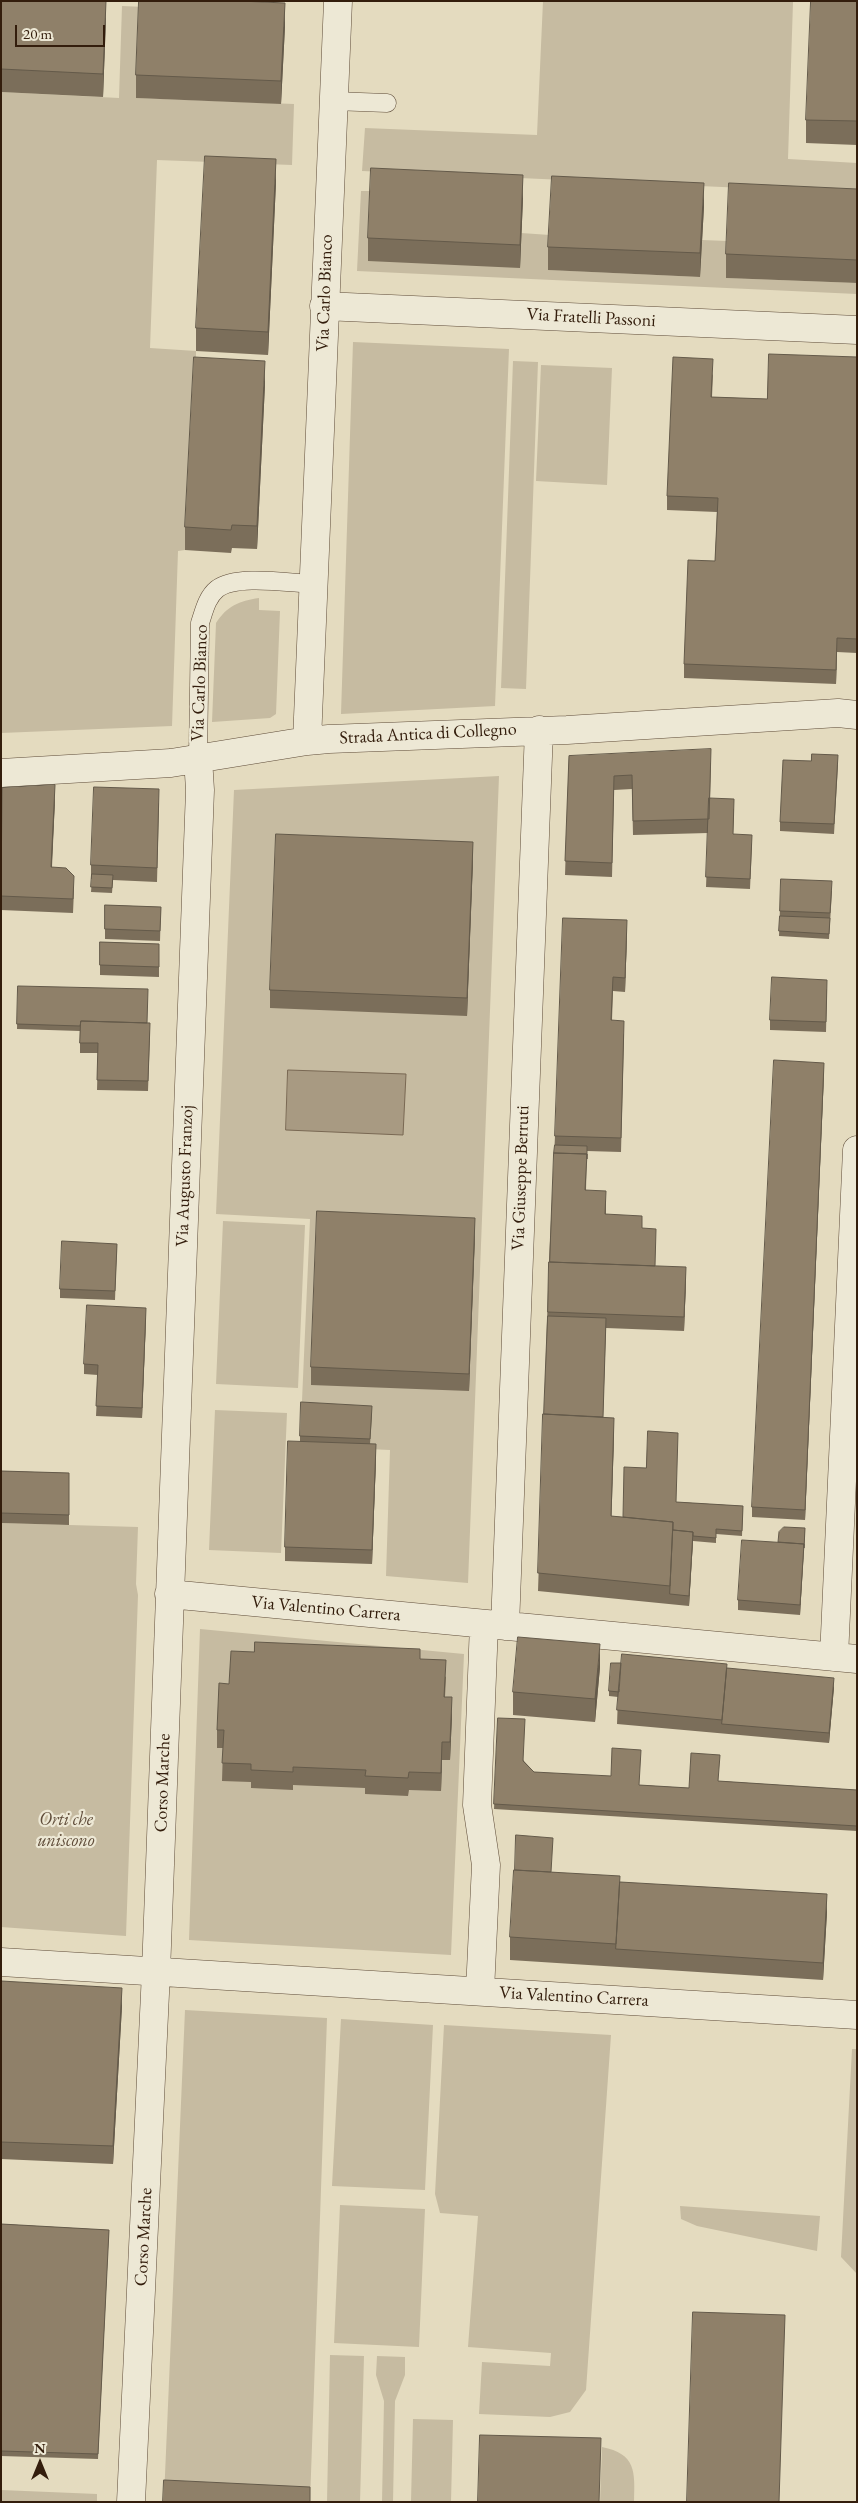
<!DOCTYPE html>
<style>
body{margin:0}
#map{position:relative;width:858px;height:2503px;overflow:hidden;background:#e4dbbf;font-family:"EB Garamond",serif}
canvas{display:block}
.frame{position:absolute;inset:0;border:2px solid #331d0c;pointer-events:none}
.north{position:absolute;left:15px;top:2438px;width:50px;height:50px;-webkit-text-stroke:4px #ede8d5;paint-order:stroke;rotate:0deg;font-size:14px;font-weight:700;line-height:20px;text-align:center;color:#331d0c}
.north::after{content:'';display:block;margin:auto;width:18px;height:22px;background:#331d0c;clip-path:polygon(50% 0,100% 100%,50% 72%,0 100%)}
.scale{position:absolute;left:15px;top:25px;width:90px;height:22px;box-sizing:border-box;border:2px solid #331d0c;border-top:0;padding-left:6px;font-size:15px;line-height:18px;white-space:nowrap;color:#331d0c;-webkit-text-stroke:4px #ede8d5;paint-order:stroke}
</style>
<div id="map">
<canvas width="858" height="2503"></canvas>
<div class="frame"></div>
<div class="north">N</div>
<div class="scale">20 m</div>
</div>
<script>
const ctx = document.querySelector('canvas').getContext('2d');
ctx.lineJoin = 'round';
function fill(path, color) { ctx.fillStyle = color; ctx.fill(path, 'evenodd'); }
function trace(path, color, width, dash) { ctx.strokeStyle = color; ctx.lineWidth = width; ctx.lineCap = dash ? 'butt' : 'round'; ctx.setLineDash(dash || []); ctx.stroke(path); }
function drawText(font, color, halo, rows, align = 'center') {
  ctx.font = font + ' "EB Garamond",serif'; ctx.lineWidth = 4.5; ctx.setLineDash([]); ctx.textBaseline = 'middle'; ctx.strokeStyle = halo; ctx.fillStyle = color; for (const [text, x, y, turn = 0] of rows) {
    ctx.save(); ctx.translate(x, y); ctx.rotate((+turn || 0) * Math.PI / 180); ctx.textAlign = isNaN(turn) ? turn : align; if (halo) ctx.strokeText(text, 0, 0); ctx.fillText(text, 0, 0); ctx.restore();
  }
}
const green = new Path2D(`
 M 543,1 L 857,1 L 793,2 L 788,159 L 857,163 L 857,193 L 362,171 L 365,128 L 537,135 Z
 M 122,6 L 285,13 L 285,26 L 140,20 L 137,98 L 294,104 L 292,165 L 157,160 L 150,348 L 196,351 L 196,359 L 185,550 L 178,551 L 172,726 L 1,733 L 1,92 L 119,98 Z
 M 361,191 L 371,191 L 521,233 L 550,235 L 549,270 L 700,277 L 702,240 L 727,241 L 726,278 L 857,283 L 857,294 L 357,271 Z
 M 353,342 L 509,349 L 495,706 L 341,714 Z
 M 513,361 L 538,362 L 526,689 L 501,688 Z
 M 541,365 L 612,368 L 607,485 L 536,481 Z
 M 259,598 L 259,610 L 280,611 L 276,714 L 270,718 L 212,722 L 216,623 C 227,606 239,601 259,598 Z
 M 499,776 L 468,1583 L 386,1576 L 390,1450 L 300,1446 L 310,1219 L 216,1214 L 234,790 Z
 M 223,1221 L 305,1225 L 298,1388 L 216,1384 Z
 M 215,1410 L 287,1413 L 281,1553 L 209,1550 Z
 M 1,1523 L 138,1527 L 136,1584 L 138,1595 L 126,1936 L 1,1927 Z
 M 200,1629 L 464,1654 L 451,1955 L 189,1940 Z
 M 185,2010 L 327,2018 L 310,2502 L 164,2498 Z
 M 341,2019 L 433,2025 L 425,2190 L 332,2186 Z
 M 444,2025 L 611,2035 L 586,2390 L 570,2412 L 550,2417 L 479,2414 L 482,2362 L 550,2366 L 551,2353 L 468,2347 L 478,2216 L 440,2213 L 435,2194 Z
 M 852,2049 L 857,2049 L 857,2274 L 841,2257 Z
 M 340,2205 L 425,2209 L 419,2347 L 334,2343 Z
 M 680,2206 L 820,2216 L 817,2251 L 697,2226 L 681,2219 Z
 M 330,2355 L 364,2356 L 360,2502 L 327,2502 Z
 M 377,2356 L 405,2357 L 405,2375 L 395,2401 L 393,2502 L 382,2502 L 384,2401 L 376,2375 Z
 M 413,2419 L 453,2420 L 451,2502 L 411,2502 Z
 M 602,2447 C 636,2454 635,2471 634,2502 L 600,2502 Z
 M 1,2490 L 97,2494 L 97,2502 L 1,2502 Z`);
const water = new Path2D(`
 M 288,1070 L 406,1074 L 403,1135 L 286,1130 Z`);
const lane = new Path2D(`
 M 333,101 L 387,103
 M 198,758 L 200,623 C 204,611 207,597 217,589 C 236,574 289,583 313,584`);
const street = new Path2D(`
 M 324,306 L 857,330
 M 307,741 L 338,1
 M 1,773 L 171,763 L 307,741 L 329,739 L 567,730 L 838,713 L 857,715
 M 169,1594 L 857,1659
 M 505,1626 L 539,730
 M 834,1657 L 857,1150
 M 1,1962 L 857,2015
 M 480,1991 L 486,1865 L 477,1805 L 484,1624
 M 131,2502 L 156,1972 L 200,790 L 198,758`);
const wall = new Path2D(`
 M 1,1 L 106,18 L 103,97 L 1,92 Z
 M 857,1 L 857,145 L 806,143 L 806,120 Z
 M 285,26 L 281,104 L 136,98 L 136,75 Z
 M 276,182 L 268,355 L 196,351 L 196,328 Z
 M 857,189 L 857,283 L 726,278 L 726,254 Z
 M 523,198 L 520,268 L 368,261 L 368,238 Z
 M 704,206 L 700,277 L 548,270 L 548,247 Z
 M 857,357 L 857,653 L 837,652 L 836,684 L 684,678 L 684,664 L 715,561 L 717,512 L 667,510 L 667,496 L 713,373 L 712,397 L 767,399 Z
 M 265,384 L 257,549 L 232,548 L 231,553 L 185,550 L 185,527 Z
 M 569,756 L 711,763 L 710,798 L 734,809 L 733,834 L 752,844 L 750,889 L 706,887 L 708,833 L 633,835 L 632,789 L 614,790 L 612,877 L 565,875 Z
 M 811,761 L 838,765 L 834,834 L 780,831 L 780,822 Z
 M 55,799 L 52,867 L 74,890 L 73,913 L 1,910 L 1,837 Z
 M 159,803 L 157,882 L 113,880 L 112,893 L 91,892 L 92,879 L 91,879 L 91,865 Z
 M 473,860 L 467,1016 L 270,1008 L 270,990 Z
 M 781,879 L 832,891 L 829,939 L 779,936 Z
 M 105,905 L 161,907 L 160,941 L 105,939 Z
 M 627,934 L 625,992 L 613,991 L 612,1020 L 624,1035 L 621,1152 L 587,1151 L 586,1190 L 606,1201 L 606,1214 L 642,1229 L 655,1266 L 686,1281 L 684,1331 L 606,1328 L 603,1417 L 614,1435 L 611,1516 L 623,1517 L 676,1502 L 743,1506 L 742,1536 L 716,1534 L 716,1543 L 693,1541 L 689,1606 L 538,1591 L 549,1262 L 555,1136 Z
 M 100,942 L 159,944 L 159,977 L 100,975 Z
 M 18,986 L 147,1023 L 150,1033 L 148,1091 L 97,1090 L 98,1053 L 80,1053 L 80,1031 L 17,1029 Z
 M 827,989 L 826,1032 L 770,1030 L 770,1020 Z
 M 824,1073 L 805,1520 L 752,1517 L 752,1507 Z
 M 475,1235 L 469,1391 L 311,1385 L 311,1367 Z
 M 117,1244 L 115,1300 L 60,1298 L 60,1289 Z
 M 146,1318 L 142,1418 L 96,1416 L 98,1375 L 84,1374 L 84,1364 Z
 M 372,1415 L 370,1444 L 376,1459 L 372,1564 L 285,1561 L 285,1547 L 300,1442 L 300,1436 Z
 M 1,1471 L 69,1473 L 69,1525 L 1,1523 Z
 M 805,1528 L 800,1615 L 738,1610 L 738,1600 L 778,1542 Z
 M 420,1659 L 446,1677 L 445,1697 L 452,1715 L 450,1760 L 442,1760 L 441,1791 L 409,1790 L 408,1796 L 365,1794 L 365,1788 L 293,1785 L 293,1790 L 251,1788 L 251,1782 L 222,1781 L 223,1748 L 217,1748 L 217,1730 L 229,1684 Z
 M 600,1667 L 595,1722 L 513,1715 L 513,1692 Z
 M 727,1668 L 834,1687 L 829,1743 L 617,1724 L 618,1697 L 609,1696 L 609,1691 Z
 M 498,1718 L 524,1761 L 534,1772 L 639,1785 L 689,1788 L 718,1781 L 857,1790 L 857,1831 L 494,1809 Z
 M 552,1872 L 827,1912 L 823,1980 L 510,1960 L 510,1937 Z
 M 1,1981 L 122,2006 L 113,2164 L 1,2159 Z
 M 1,2224 L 109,2230 L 98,2459 L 1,2456 Z`);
const shadedWall = new Path2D(`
 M 106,1 L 106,18 L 103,97 L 103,74 Z
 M 285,3 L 285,26 L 281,104 L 281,81 Z
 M 276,159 L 276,182 L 268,355 L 268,332 Z
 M 523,175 L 523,198 L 520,268 L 520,245 Z
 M 704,183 L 704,206 L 700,277 L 700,253 Z
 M 265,361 L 265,384 L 257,549 L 257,526 Z
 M 837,638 L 837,652 L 836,684 L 836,670 Z
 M 55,785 L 55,799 L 51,881 L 51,867 Z
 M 473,842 L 473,860 L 467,1016 L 467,998 Z
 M 627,920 L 627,934 L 625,992 L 625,978 Z
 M 824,1063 L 824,1073 L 805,1520 L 805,1510 Z
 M 475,1218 L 475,1235 L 469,1391 L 469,1374 Z
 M 686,1267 L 686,1281 L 684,1331 L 684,1317 Z
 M 146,1308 L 146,1318 L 142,1418 L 142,1408 Z
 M 614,1418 L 614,1435 L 611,1533 L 611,1516 Z
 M 376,1444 L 376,1459 L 372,1564 L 372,1550 Z
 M 805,1528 L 805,1533 L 800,1615 L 800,1605 Z
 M 693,1532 L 693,1541 L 689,1606 L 689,1596 Z
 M 600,1644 L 600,1667 L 595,1722 L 595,1699 Z
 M 834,1678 L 834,1687 L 829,1743 L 829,1733 Z
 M 452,1697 L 452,1715 L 450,1760 L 450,1742 Z
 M 442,1742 L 442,1760 L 441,1791 L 441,1773 Z
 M 827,1894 L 827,1912 L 823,1980 L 823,1963 Z
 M 122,1988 L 122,2006 L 113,2164 L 113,2146 Z`);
const building = new Path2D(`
 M 1,1 L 106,1 L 103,74 L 1,69 Z
 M 139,1 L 240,1 L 285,3 L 281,81 L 136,75 Z
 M 811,1 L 857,1 L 857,121 L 806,120 Z
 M 205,156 L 276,159 L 268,332 L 196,328 Z
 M 371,168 L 523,175 L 520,245 L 368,238 Z
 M 552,176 L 704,183 L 700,253 L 548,247 Z
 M 729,183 L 857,189 L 857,260 L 726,254 Z
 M 769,354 L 857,357 L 857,639 L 837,638 L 836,670 L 684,664 L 688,560 L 715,561 L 718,498 L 667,496 L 673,357 L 713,359 L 711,397 L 767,399 Z
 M 194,357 L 265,361 L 257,526 L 232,525 L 231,530 L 185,527 Z
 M 711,749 L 709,819 L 633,821 L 632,775 L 614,776 L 612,863 L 565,861 L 569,756 Z
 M 812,754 L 838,755 L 834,824 L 780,822 L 783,760 L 811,761 Z
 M 55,785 L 51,867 L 66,868 L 74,876 L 73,899 L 1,896 L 2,788 Z
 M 94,787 L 159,789 L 157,868 L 91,865 Z
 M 709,798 L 734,799 L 733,834 L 752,835 L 750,879 L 706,877 Z
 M 276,834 L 473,842 L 467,998 L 270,990 Z
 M 92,874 L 113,875 L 112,888 L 91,887 Z
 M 781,879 L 832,881 L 830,913 L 780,911 Z
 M 105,905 L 161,907 L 160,931 L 105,929 Z
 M 780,916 L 830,918 L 829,934 L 779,931 Z
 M 563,918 L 627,920 L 625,978 L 613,977 L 611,1020 L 624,1021 L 621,1138 L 555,1136 Z
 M 100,942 L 159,944 L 159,967 L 100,965 Z
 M 772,977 L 827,980 L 826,1022 L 770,1020 Z
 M 18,986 L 148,989 L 147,1023 L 81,1021 L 80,1026 L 17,1024 Z
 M 81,1021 L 150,1023 L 148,1081 L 97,1080 L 98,1043 L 80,1043 Z
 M 774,1060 L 824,1063 L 805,1510 L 752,1507 Z
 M 555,1145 L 587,1146 L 587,1159 L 587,1154 L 554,1153 Z
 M 554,1153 L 587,1154 L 585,1190 L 606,1191 L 605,1214 L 642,1216 L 642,1228 L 656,1229 L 655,1266 L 550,1262 Z
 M 317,1211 L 475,1218 L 469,1374 L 311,1367 Z
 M 62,1241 L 117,1244 L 115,1291 L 60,1289 Z
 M 549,1262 L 686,1267 L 684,1317 L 548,1312 Z
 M 87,1305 L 146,1308 L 142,1408 L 96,1406 L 98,1365 L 84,1364 Z
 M 548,1316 L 606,1318 L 603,1417 L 544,1414 Z
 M 301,1402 L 372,1406 L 370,1439 L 300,1436 Z
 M 543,1414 L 614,1418 L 611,1516 L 673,1522 L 670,1586 L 538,1573 Z
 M 648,1431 L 678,1433 L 676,1502 L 743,1506 L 742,1531 L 716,1529 L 716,1538 L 693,1536 L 693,1532 L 673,1530 L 673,1522 L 623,1517 L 624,1467 L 646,1468 Z
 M 288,1441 L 376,1444 L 372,1550 L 285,1547 Z
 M 1,1471 L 69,1473 L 69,1515 L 1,1513 Z
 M 784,1527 L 805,1528 L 804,1548 L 804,1544 L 778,1542 L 779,1532 Z
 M 673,1530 L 693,1532 L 689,1596 L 670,1594 Z
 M 742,1540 L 804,1544 L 800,1605 L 738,1600 Z
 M 518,1637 L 600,1644 L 595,1699 L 513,1692 Z
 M 255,1642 L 420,1649 L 420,1659 L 446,1660 L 444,1697 L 452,1697 L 450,1742 L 442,1742 L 441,1773 L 409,1772 L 408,1778 L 365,1776 L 366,1770 L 293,1767 L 293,1772 L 251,1770 L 251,1764 L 222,1763 L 224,1730 L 217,1730 L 219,1683 L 229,1684 L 231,1651 L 254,1652 Z
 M 622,1654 L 727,1664 L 722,1720 L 617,1710 Z
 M 611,1663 L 621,1663 L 619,1692 L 609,1691 Z
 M 727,1668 L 834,1678 L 829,1733 L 722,1724 Z
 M 498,1718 L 525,1719 L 523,1761 L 534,1772 L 611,1776 L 612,1748 L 641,1750 L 639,1785 L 689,1788 L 691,1753 L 720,1755 L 718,1781 L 857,1790 L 857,1826 L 494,1804 Z
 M 516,1835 L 553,1838 L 551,1872 L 515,1870 Z
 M 514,1870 L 620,1876 L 616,1944 L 510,1937 Z
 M 620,1882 L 827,1894 L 823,1963 L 616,1949 Z
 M 1,1981 L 122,1988 L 113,2146 L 1,2142 Z
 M 1,2224 L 109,2230 L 98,2454 L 1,2451 Z
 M 693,2312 L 785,2315 L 779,2502 L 687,2502 Z
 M 480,2435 L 601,2438 L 599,2502 L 478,2502 Z
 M 164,2480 L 310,2487 L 310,2502 L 163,2502 Z`);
const streetNames = [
 ["Via Carlo Bianco",325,293,-88],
 ["Via Fratelli Passoni",591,318,3],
 ["Via Carlo Bianco",200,683,-88],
 ["Strada Antica di Collegno",428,734,-3],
 ["Via Augusto Franzoj",185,1176,-88],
 ["Via Giuseppe Berruti",521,1178,-88],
 ["Via Valentino Carrera",326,1609,5],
 ["Corso Marche",163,1783,-88],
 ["Via Valentino Carrera",574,1997,3],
 ["Corso Marche",144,2237,-87]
];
const parkNames = [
 ["Orti che",66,1820],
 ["uniscono",66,1841]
];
fill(green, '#c6bba1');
fill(water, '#a89a82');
trace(water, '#796853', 1);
trace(lane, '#5f4c39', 19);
trace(street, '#5f4c39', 29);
trace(lane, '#ede8d5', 18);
trace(street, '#ede8d5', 28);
fill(wall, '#7b6e5a');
fill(shadedWall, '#645a4a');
fill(building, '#8f8069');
trace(building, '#645a4a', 1);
drawText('18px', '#331d0c', '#ede8d5', streetNames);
drawText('italic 18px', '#5f4c39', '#ede8d5', parkNames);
</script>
